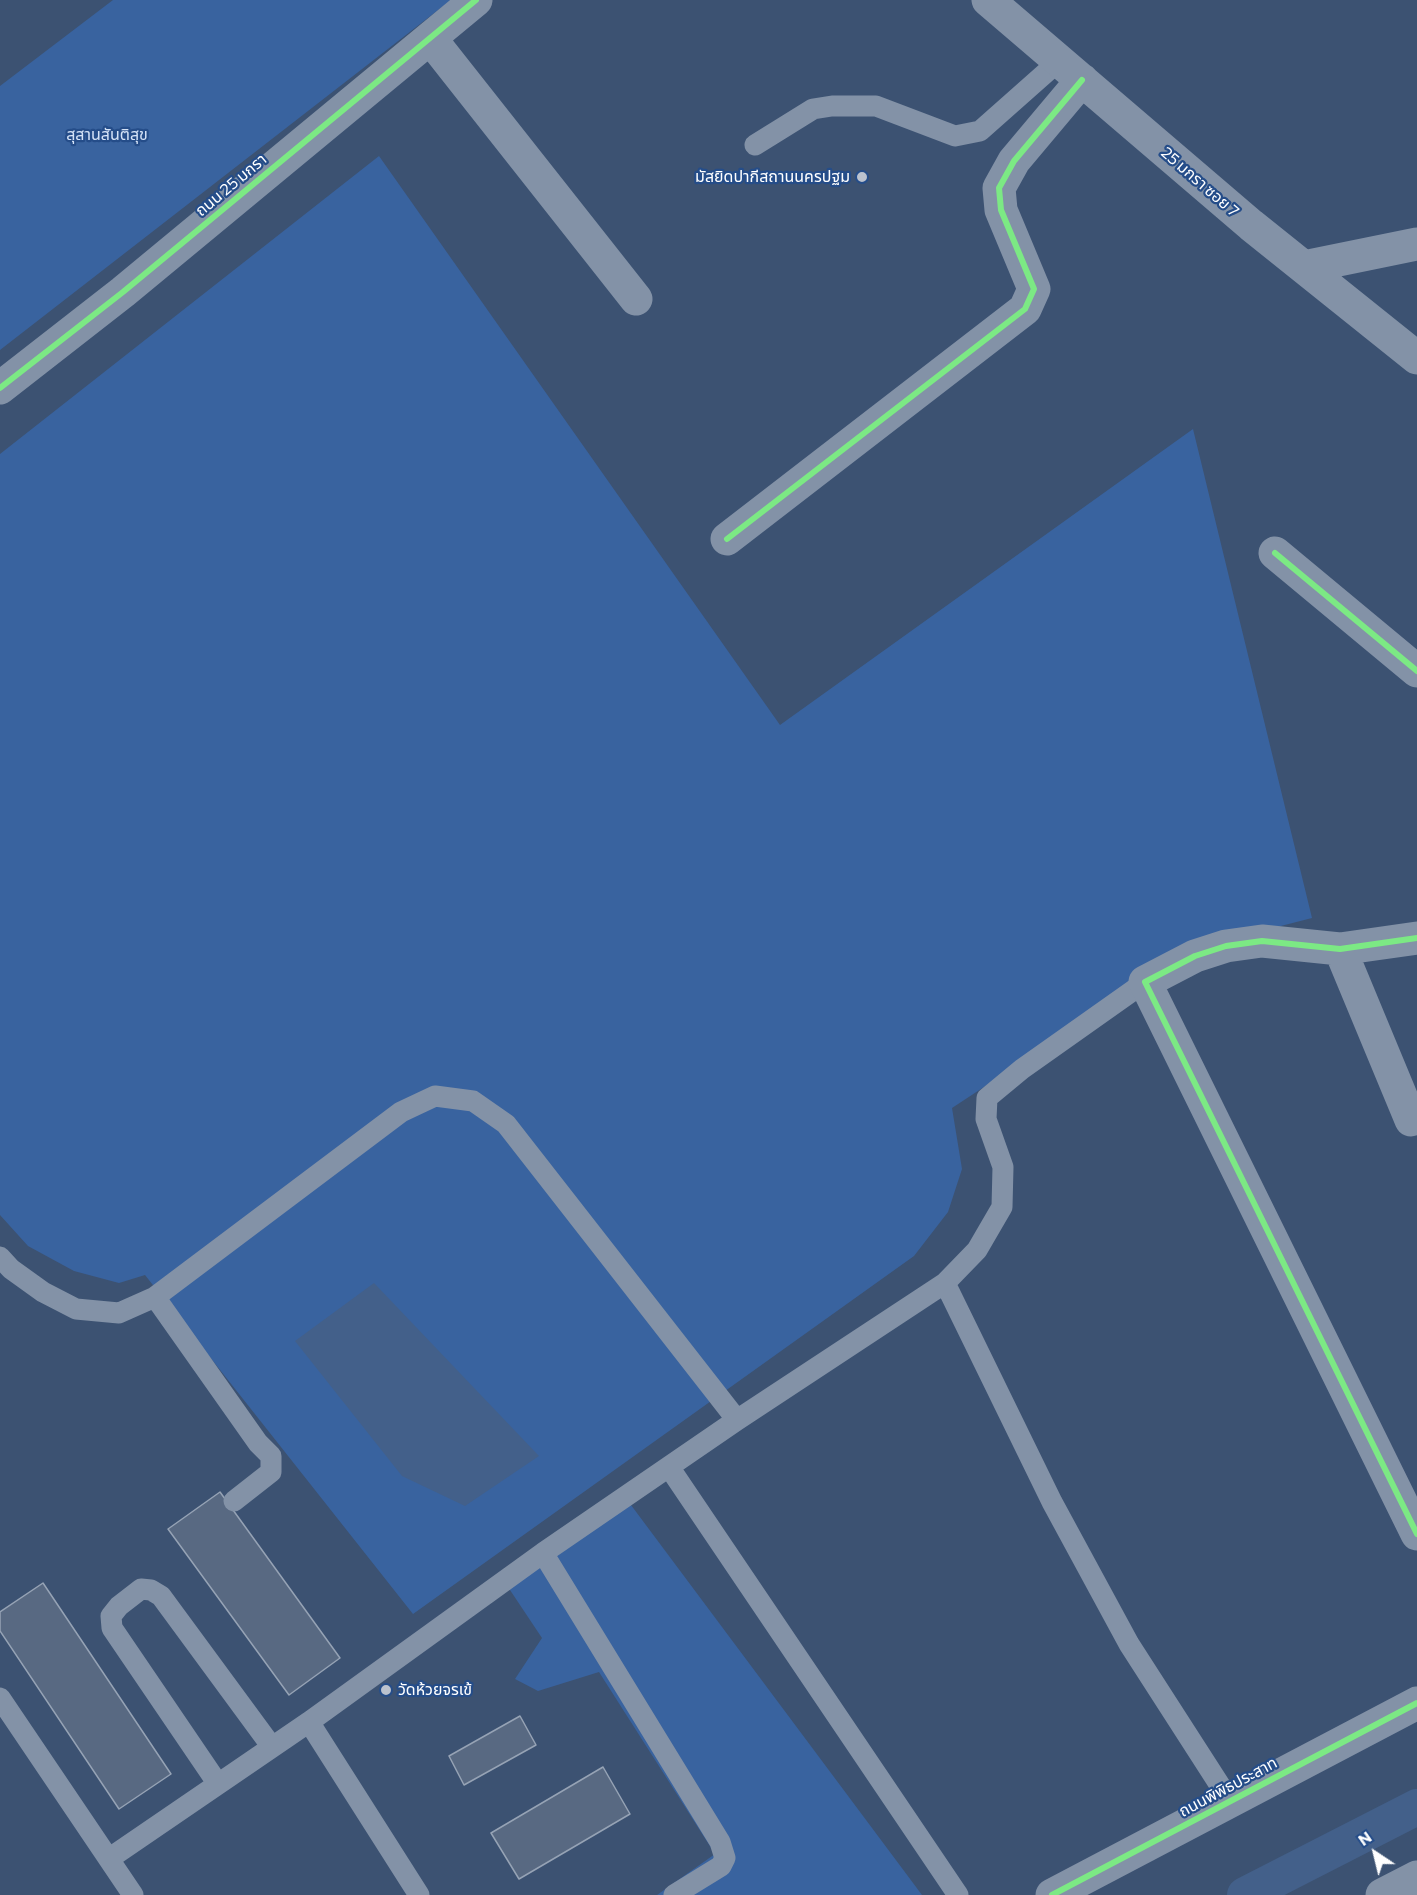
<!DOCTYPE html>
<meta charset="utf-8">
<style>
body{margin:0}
#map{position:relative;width:1417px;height:1895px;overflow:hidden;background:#3c5272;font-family:Commissioner,sans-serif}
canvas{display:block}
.north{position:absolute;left:1345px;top:1823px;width:60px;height:60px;-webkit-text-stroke:4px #254d89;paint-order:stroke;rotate:325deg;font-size:16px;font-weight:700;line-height:24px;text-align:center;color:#fff}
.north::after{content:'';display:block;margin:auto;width:21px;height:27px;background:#fff;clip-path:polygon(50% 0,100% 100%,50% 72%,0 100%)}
</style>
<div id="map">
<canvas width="1417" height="1895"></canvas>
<div class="north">N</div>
</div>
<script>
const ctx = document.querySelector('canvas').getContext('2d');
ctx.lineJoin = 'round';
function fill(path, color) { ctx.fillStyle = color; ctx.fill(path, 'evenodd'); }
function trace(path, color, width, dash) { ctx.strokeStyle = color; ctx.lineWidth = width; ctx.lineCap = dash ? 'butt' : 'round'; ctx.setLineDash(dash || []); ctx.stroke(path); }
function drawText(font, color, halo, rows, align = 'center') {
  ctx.font = font + ' Commissioner,"Noto Sans Thai",sans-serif'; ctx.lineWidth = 4.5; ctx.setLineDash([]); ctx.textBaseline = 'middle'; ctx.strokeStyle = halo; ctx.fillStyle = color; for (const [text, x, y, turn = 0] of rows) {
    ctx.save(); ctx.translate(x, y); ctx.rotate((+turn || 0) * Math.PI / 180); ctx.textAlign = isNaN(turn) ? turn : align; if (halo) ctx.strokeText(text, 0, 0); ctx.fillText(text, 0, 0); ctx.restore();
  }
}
const green = new Path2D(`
 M 113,0 L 451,0 L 0,350 L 0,86 Z
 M 379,156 L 780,725 L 1193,429 L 1312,918 L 1238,937 L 1168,966 L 952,1108 L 962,1169 L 948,1212 L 914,1256 L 413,1614 L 145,1275 L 119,1283 L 74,1271 L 28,1246 L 0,1215 L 0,454 Z
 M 625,1497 L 922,1895 L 657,1895 L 715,1854 L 599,1672 L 538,1691 L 515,1679 L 542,1638 L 504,1581 Z`);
const water = new Path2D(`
 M 374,1283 L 539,1456 L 465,1506 L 402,1476 L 295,1341 Z`);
const canal = new Path2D(`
 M 1245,1895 L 1417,1807`);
const building = new Path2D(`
 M 220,1492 L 340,1658 L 289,1695 L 168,1529 Z
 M 43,1583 L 171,1774 L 119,1809 L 0,1631 L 0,1612 Z
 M 520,1716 L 536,1745 L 464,1785 L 449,1756 Z
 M 603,1767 L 630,1814 L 519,1879 L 491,1833 Z`);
const lane = new Path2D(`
 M 755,145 L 813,109 L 832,106 L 876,106 L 955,136 L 980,131 L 1059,61
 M 0,1257 L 11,1269 L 43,1292 L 76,1309 L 119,1313 L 155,1297 L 401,1112 L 435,1096 L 473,1101 L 506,1124 L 737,1420
 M 945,1283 L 1052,1502 L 1129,1644 L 1230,1801
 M 155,1297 L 258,1443 L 271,1456 L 271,1472 L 234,1501
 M 669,1467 L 958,1895
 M 543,1553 L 720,1842 L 725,1858 L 721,1866 L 674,1895
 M 0,1698 L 133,1895
 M 309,1722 L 419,1895
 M 218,1784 L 112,1628 L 111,1616 L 119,1606 L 141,1589 L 151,1590 L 161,1596 L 272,1747
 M 110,1858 L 309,1722 L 543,1553 L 737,1420 L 945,1283 L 977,1250 L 1002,1207 L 1003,1167 L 986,1119 L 987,1098 L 1022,1069 L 1145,982`);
const street = new Path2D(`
 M 988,0 L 1251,225 L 1417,358
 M 430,38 L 636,299
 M 1304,267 L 1417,244
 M 0,388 L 123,292 L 476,0
 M 727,539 L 1025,309 L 1034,289 L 1001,210 L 999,188 L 1014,161 L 1082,80
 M 1275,553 L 1417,671
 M 1417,938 L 1340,949 L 1262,941 L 1226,946 L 1195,956 L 1145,982 L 1417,1534
 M 1340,949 L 1411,1120
 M 1052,1895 L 1417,1703
 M 1382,1895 L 1417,1877`);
const cycleway = new Path2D(`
 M 0,388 L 123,292 L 476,0
 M 727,539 L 1025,309 L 1034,289 L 1001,210 L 999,188 L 1014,161 L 1082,80
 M 1275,553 L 1417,671
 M 1417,938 L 1340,949 L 1262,941 L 1226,946 L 1195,956 L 1145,982 L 1417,1534
 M 1052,1895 L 1417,1703`);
const markers = [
 [862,177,6,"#bbc2ce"],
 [386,1690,6,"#bbc2ce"]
];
const parkNames = [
 ["สุสานสันติสุข",107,135]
];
const poiNames = [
 ["มัสยิดปากีสถานนครปฐม",850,177],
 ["วัดห้วยจรเข้",398,1690,"left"]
];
const streetNames = [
 ["25 มกรา ซอย 7",1200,182,41],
 ["ถนน 25 มกรา",231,185,-40],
 ["ถนนพิพิธประสาท",1228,1787,-28]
];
fill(green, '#39639f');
fill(water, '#43608a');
trace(canal, '#43608a', 36);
fill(building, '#586982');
trace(building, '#96a3b5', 1.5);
trace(lane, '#8392a7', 21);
trace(street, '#8392a7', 33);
trace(cycleway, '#7ce984', 6);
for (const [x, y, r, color] of markers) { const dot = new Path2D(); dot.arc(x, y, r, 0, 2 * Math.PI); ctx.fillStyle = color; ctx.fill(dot); trace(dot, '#254d89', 2); }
drawText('16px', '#d5e3f7', '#254d89', parkNames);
drawText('16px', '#fff', '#254d89', poiNames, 'right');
drawText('16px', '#fff', '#254d89', streetNames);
</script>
